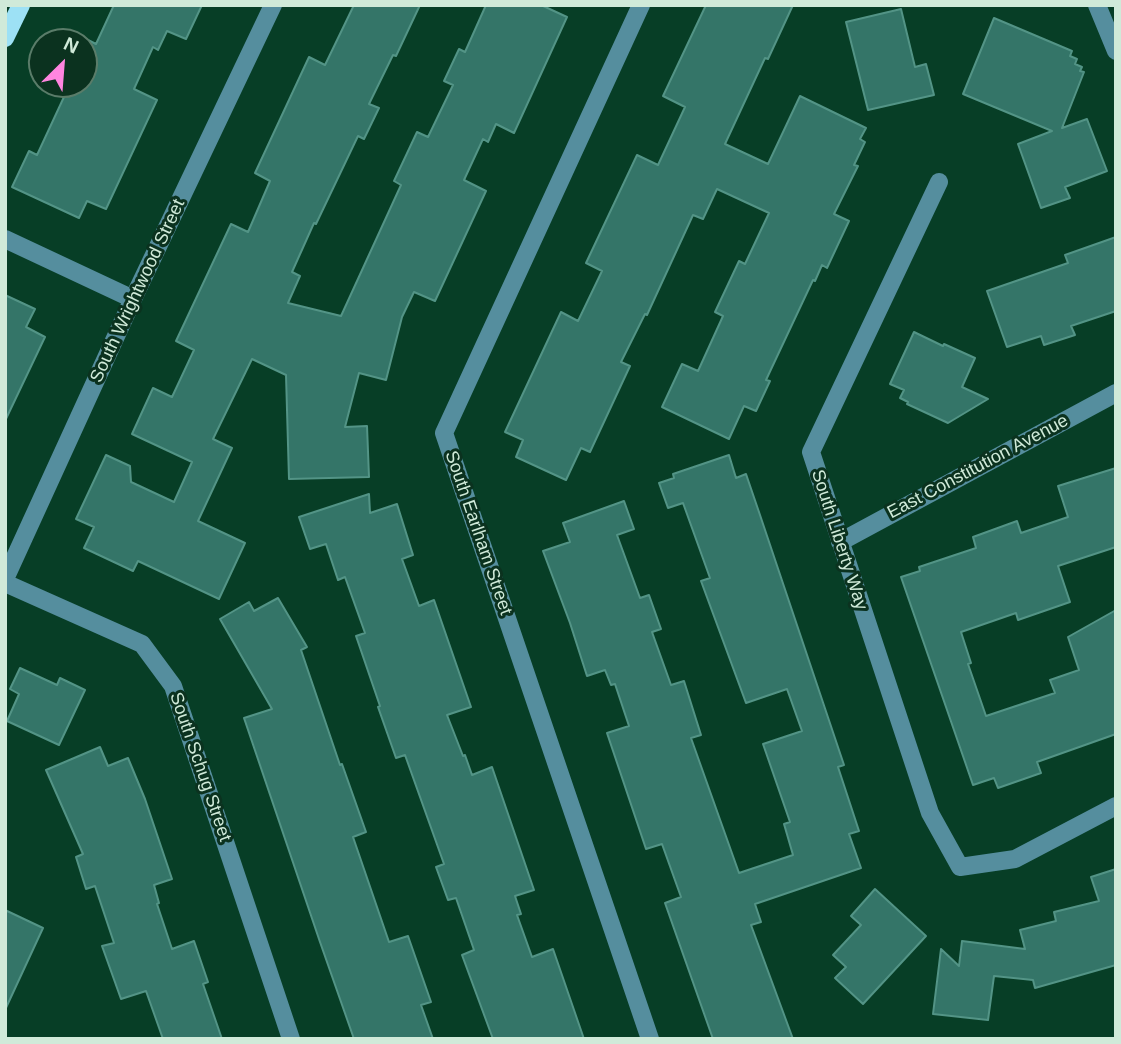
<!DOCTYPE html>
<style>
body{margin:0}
#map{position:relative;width:1121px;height:1044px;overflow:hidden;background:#073e26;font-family:Helvetica,sans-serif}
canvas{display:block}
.frame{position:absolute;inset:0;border:7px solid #d0ead9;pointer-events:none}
.north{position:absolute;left:28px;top:28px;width:70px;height:70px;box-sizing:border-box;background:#0b321f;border:2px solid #5a7c69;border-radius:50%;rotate:25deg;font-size:19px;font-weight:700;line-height:28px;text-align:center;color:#d0ead9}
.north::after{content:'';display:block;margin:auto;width:24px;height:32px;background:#ff85df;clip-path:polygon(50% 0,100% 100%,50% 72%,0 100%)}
</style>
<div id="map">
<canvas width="1121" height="1044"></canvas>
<div class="frame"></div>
<div class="north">N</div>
</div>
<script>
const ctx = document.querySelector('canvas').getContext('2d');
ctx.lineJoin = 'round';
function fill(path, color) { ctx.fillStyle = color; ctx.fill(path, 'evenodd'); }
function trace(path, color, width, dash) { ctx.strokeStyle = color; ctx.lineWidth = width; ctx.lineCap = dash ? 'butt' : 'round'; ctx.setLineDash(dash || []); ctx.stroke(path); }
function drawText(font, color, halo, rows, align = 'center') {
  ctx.font = font + ' Helvetica,sans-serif'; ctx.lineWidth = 6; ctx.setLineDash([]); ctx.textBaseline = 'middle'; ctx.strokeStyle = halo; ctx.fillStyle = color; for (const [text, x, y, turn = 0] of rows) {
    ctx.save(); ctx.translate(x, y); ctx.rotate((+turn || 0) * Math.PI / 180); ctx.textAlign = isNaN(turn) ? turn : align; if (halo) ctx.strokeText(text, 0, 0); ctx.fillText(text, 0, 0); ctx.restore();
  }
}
const building = new Path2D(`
 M 114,5 L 202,5 L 186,39 L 167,31 L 158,50 L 153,47 L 134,89 L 157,100 L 106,209 L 87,201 L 79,218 L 12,187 L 29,151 L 37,155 L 70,84 L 84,84 L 84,38 L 96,44 Z
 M 354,5 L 420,5 L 396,56 L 393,55 L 369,104 L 379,108 L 364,139 L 358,136 L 316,224 L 314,223 L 292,272 L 300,276 L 288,303 L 341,316 L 401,185 L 394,181 L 417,132 L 428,137 L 453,85 L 444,81 L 459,49 L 465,52 L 486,5 L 541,5 L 567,17 L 514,133 L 496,124 L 488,142 L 483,139 L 464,180 L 486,191 L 435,301 L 414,292 L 402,317 L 386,380 L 359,373 L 345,427 L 367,426 L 369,477 L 289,479 L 286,375 L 252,359 L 213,439 L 232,448 L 198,521 L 245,543 L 219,599 L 138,561 L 133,571 L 84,548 L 94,527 L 76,519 L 106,455 L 130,466 L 131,482 L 174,502 L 192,462 L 132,434 L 153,388 L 172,397 L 194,350 L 176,341 L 231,224 L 248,232 L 270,181 L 255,173 L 309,57 L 325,65 Z
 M 706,5 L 793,5 L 768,59 L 765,58 L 725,144 L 768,164 L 800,96 L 866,128 L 860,139 L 865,142 L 854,165 L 858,166 L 834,214 L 849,221 L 827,268 L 822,265 L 815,281 L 813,280 L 766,380 L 770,381 L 756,411 L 744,406 L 729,439 L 662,407 L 682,364 L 698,371 L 723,316 L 715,312 L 739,261 L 745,264 L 769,213 L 717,189 L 703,219 L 693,215 L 647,315 L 645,314 L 621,362 L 630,366 L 590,452 L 581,448 L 566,480 L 516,457 L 523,440 L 505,432 L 561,312 L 578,321 L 602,271 L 586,263 L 637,155 L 658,165 L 685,107 L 663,96 Z
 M 901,9 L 915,67 L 926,64 L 934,95 L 868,110 L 846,22 Z
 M 994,18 L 1072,51 L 1070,56 L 1077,59 L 1075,64 L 1082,67 L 1080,71 L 1084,72 L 1062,128 L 1087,119 L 1107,171 L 1065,187 L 1070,198 L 1041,208 L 1018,144 L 1052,131 L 963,94 Z
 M 1116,237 L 1116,311 L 1071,326 L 1075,335 L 1044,345 L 1041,336 L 1007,347 L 987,291 L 1068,263 L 1065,255 Z
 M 5,295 L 35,309 L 26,327 L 45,337 L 5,421 Z
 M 914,332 L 943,346 L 944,344 L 975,358 L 962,387 L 988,399 L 948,423 L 907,404 L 908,402 L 900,398 L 904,390 L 890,384 Z
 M 729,455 L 736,478 L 746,474 L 760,515 L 844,765 L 838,767 L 859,831 L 849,834 L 861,868 L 755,904 L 761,922 L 751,925 L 793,1039 L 713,1039 L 665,903 L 681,897 L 662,844 L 646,849 L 607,733 L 629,726 L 615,684 L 611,685 L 605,670 L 587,676 L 570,623 L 543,551 L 570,542 L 563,523 L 624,501 L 634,529 L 617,535 L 640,598 L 649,595 L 661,629 L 652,632 L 671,685 L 684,681 L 701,735 L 691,738 L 739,873 L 793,855 L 784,824 L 790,822 L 763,744 L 802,731 L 787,689 L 746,703 L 701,581 L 710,578 L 683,503 L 668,508 L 659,483 L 674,478 L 673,474 Z
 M 1116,468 L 1116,547 L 1058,566 L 1070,602 L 1018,620 L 1016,613 L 961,632 L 971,663 L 968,664 L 986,716 L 1055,693 L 1050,680 L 1079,670 L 1068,637 L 1116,610 L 1116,734 L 1037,762 L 1041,773 L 998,788 L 994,778 L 973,785 L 901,577 L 920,571 L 919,567 L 976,548 L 973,537 L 1017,521 L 1021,533 L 1068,517 L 1058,486 Z
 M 369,494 L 370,513 L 397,504 L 413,555 L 402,559 L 419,606 L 434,600 L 471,707 L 447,715 L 463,756 L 465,755 L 472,775 L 492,767 L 534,890 L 515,896 L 521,914 L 517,915 L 532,957 L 553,949 L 584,1039 L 493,1039 L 462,955 L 474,950 L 456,898 L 448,900 L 436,867 L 444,864 L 405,755 L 396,758 L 378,707 L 380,706 L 356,636 L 365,633 L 345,577 L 338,580 L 326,544 L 310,549 L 299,517 Z
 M 278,598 L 307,647 L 301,650 L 340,765 L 342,764 L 366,832 L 353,837 L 389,942 L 408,936 L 431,1002 L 421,1005 L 433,1039 L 354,1039 L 320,942 L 244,718 L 272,709 L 220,619 L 249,602 L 254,611 Z
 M 20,668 L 57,685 L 60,678 L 85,690 L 59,745 L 7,721 L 19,694 L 10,689 Z
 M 100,747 L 108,766 L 128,758 L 145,799 L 172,879 L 154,885 L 159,903 L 157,904 L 172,949 L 194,941 L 208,982 L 203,984 L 222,1039 L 163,1039 L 146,991 L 121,999 L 102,946 L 114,943 L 95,886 L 86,889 L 76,857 L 83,854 L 46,770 Z
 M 1116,869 L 1116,965 L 1035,988 L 1033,980 L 994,976 L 988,1020 L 933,1014 L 941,949 L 959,966 L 962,941 L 1025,949 L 1020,930 L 1056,921 L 1054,912 L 1099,901 L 1091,877 Z
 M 875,889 L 926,936 L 863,1004 L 835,978 L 846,967 L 833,955 L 861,925 L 851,916 Z
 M 5,910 L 43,928 L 5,1010 Z`);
const minor = new Path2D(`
 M 641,5 L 444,433 L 650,1039
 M 1097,5 L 1116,51
 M 939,182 L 811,452 L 930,813 L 960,867 L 1015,859 L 1116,806
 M 5,239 L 133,299
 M 840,542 L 1116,393
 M 5,579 L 133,299 L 273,5
 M 5,583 L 142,644 L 173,686 L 291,1039`);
const major = new Path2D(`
 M 5,38 L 21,5`);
const streetNames = [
 ["South Wrightwood Street",138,291,-65],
 ["East Constitution Avenue",978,467,-28],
 ["South Earlham Street",478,533,71],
 ["South Liberty Way",839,540,72],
 ["South Schug Street",200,767,71]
];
fill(building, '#347568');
trace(building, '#539486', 2);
trace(minor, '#558e9e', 18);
trace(major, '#9de1f5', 18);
drawText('18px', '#d0ead9', '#0b321f', streetNames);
</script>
